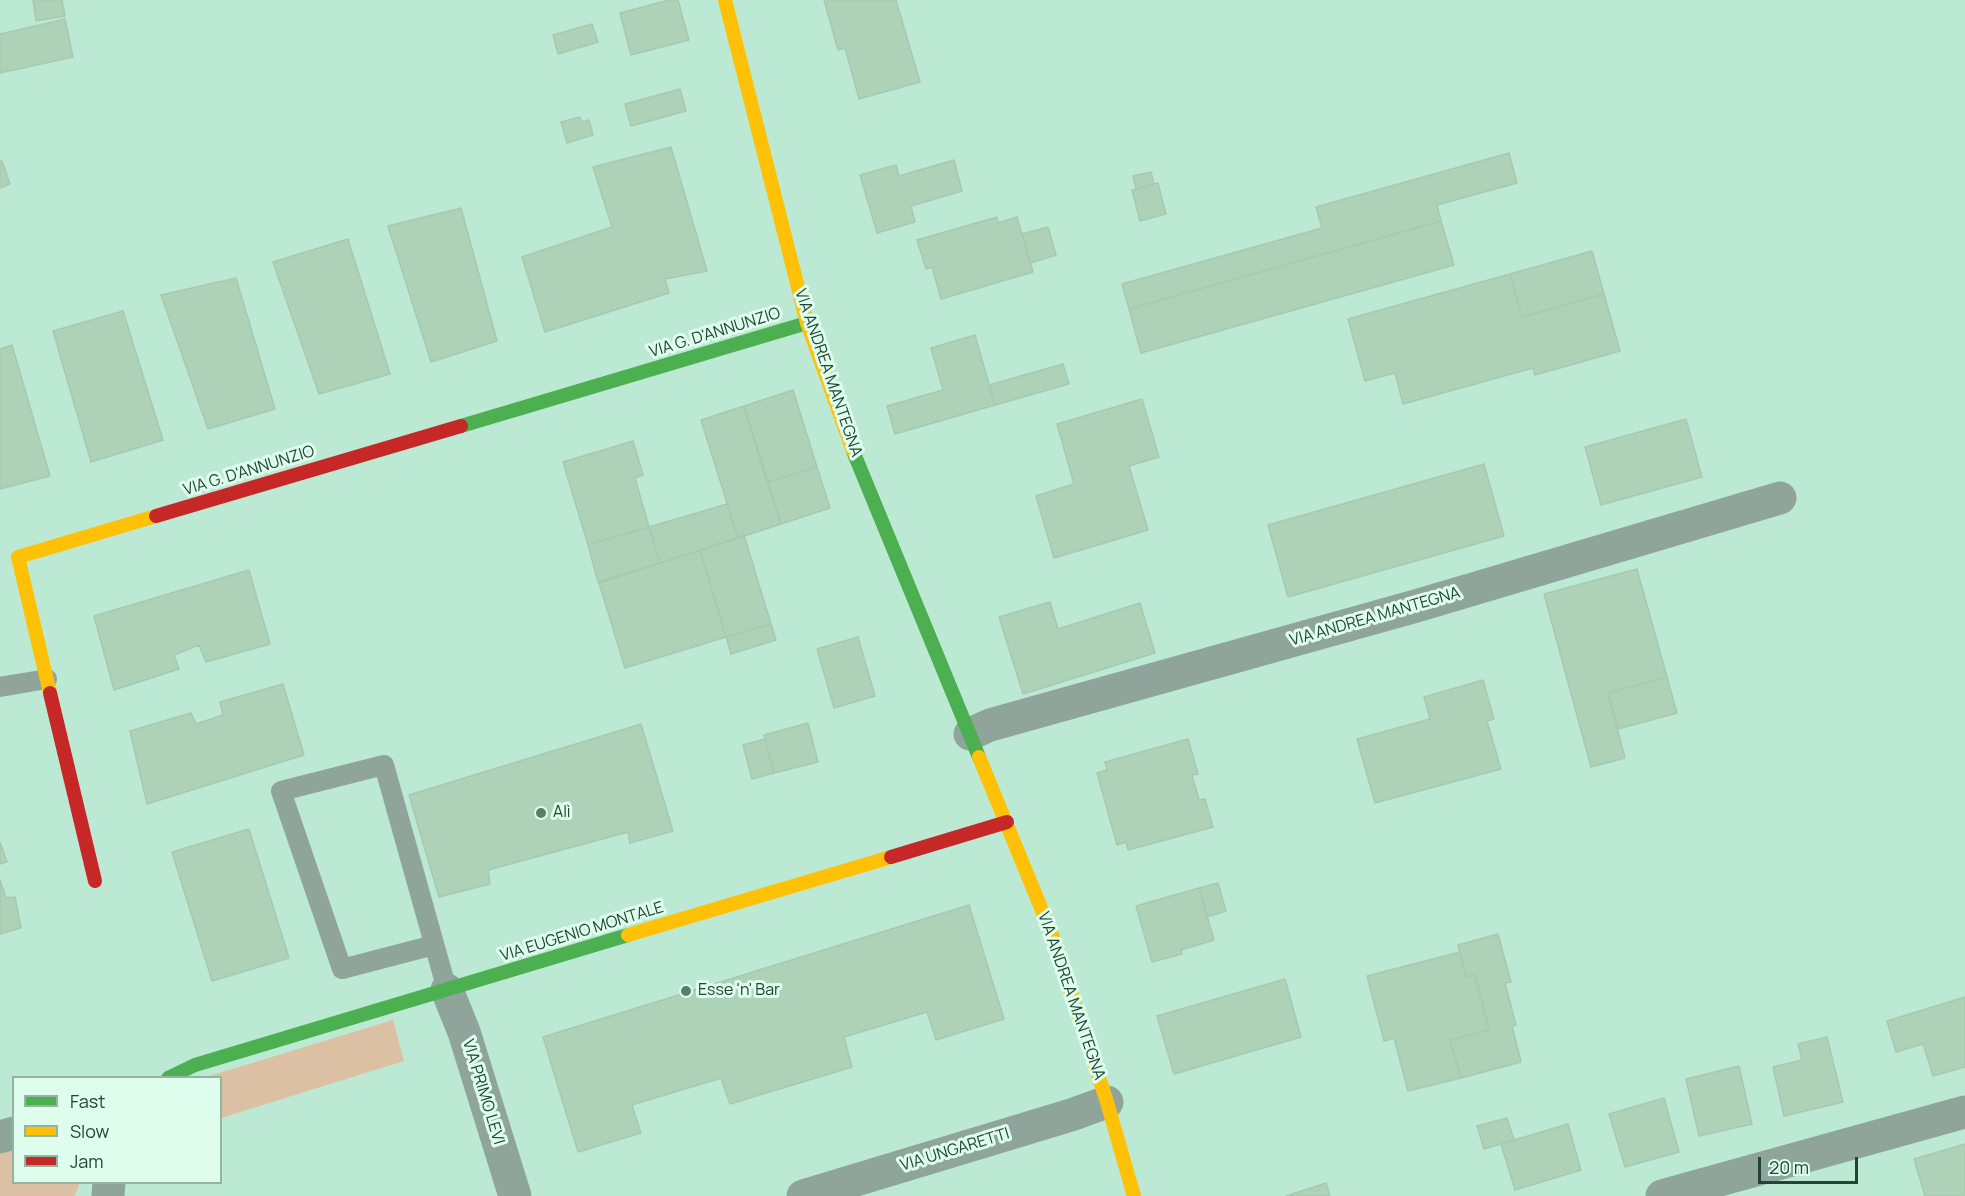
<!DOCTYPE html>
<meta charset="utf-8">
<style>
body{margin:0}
#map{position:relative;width:1965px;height:1196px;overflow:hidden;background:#bce9d3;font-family:Manrope,sans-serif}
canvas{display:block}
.legend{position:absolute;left:12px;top:1076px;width:210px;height:108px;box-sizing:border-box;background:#defdec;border:2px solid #93b3a3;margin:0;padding:8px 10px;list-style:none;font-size:18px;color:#224435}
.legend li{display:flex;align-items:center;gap:12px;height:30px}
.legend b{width:30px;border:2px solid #93b3a3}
.scale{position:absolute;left:1758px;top:1157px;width:100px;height:27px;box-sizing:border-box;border:3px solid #224435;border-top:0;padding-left:8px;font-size:18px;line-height:21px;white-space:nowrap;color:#224435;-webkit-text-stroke:4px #defdec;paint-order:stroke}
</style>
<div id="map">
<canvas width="1965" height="1196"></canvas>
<ul class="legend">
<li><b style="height:8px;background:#4caf50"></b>Fast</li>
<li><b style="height:8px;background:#ffc107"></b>Slow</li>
<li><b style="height:8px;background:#c62828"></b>Jam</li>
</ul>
<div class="scale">20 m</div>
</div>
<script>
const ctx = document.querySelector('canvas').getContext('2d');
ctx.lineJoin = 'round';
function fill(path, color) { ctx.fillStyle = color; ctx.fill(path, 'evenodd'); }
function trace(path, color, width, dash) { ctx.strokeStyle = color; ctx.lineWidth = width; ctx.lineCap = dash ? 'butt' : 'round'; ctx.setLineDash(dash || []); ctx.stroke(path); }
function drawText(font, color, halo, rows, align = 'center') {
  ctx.font = font + ' Manrope,sans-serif'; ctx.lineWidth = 6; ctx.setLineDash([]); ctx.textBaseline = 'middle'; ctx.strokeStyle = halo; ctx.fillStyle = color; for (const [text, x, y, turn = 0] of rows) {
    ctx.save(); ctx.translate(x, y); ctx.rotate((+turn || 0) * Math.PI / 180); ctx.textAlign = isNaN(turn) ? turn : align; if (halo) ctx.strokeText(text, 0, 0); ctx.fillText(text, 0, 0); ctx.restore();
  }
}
const green = new Path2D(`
 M 393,1020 L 404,1061 L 221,1118 L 220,1078 L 203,1078 Z
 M 13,1147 L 14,1182 L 79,1183 L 79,1186 L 74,1196 L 0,1196 L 0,1151 Z`);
const building = new Path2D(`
 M 33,0 L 62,0 L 65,16 L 36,21 Z
 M 669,0 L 678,0 L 689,40 L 631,55 L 620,13 Z
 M 824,0 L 896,0 L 920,82 L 859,99 L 845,48 L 838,50 Z
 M 65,19 L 73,57 L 0,73 L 0,34 Z
 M 592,24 L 598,42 L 558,54 L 553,35 Z
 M 680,89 L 686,111 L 631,126 L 625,104 Z
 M 580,117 L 582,122 L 589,120 L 593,135 L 567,143 L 561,122 Z
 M 671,147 L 707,271 L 665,279 L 669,293 L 545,332 L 522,257 L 612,227 L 593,167 Z
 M 1509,153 L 1517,183 L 1437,205 L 1441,221 L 1129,309 L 1122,284 L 1322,228 L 1316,207 Z
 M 954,160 L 962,191 L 911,206 L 915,222 L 877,233 L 860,175 L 896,165 L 899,176 Z
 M 0,161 L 2,161 L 10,184 L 0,188 Z
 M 1151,172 L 1154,184 L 1136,189 L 1133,176 Z
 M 1158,183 L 1166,214 L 1140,221 L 1132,190 Z
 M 461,208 L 497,341 L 431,362 L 388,226 Z
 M 997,217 L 998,223 L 1017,217 L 1033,272 L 941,299 L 932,267 L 926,269 L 917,240 Z
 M 1441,221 L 1454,265 L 1141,353 L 1129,309 Z
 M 1048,227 L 1056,255 L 1030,263 L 1022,234 Z
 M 348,239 L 390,374 L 319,394 L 273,262 Z
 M 1592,251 L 1604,294 L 1522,317 L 1510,274 Z
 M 1510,274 L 1522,317 L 1604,294 L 1620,351 L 1535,375 L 1533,368 L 1403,404 L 1395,373 L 1365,381 L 1348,319 Z
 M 236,278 L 275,409 L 208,429 L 161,295 Z
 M 123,311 L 163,440 L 91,462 L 53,331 Z
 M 975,335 L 995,405 L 895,434 L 887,406 L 943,390 L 931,348 Z
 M 12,345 L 50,476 L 0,489 L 0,349 Z
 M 1063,364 L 1069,384 L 995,405 L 989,385 Z
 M 793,390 L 817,467 L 767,482 L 744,406 Z
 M 1142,399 L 1159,457 L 1129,466 L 1148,530 L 1054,558 L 1036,496 L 1074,484 L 1057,424 Z
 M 744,406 L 781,524 L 738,538 L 701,420 Z
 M 1686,419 L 1702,477 L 1601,505 L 1585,447 Z
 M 633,441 L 643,475 L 635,478 L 649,527 L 588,545 L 563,462 Z
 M 1484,464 L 1504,536 L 1288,597 L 1268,525 Z
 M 817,467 L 830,508 L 781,524 L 767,482 Z
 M 727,504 L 738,538 L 660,563 L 649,527 Z
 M 649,527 L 660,563 L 598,582 L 588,545 Z
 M 744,535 L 771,624 L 726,637 L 700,550 Z
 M 700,550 L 726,637 L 625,668 L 599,583 Z
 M 1637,569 L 1667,677 L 1608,693 L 1625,758 L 1591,767 L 1544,594 Z
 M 249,570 L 270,644 L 206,662 L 199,645 L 174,655 L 179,669 L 114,690 L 94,616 Z
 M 1050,602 L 1058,629 L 1140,603 L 1155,653 L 1023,694 L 999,617 Z
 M 771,624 L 776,640 L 731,654 L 726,637 Z
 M 858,637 L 875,696 L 834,708 L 817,649 Z
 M 1667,677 L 1677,713 L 1618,729 L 1608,693 Z
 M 1483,680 L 1494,719 L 1487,721 L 1501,769 L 1375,803 L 1357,739 L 1430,719 L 1424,697 Z
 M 283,684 L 304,755 L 147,804 L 130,731 L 191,713 L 196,724 L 223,715 L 220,702 Z
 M 808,723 L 818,762 L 774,773 L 764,735 Z
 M 641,724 L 673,831 L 630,843 L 628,832 L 488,870 L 490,884 L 439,897 L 409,795 Z
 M 765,739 L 774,773 L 752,779 L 743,745 Z
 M 1188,739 L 1198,774 L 1192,775 L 1199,800 L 1205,799 L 1213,827 L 1128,850 L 1126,842 L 1117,845 L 1097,773 L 1107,770 L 1105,762 Z
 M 249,829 L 289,958 L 212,981 L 172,852 Z
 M 0,842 L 7,862 L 0,864 Z
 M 0,880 L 6,898 L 15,897 L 21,928 L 0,934 Z
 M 1218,883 L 1226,911 L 1207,917 L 1199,888 Z
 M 1199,888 L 1214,940 L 1181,950 L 1182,954 L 1152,962 L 1136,906 Z
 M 969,905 L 1004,1019 L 936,1040 L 927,1012 L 844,1037 L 852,1067 L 730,1104 L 721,1078 L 632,1105 L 641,1133 L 578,1152 L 543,1037 Z
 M 1498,934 L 1511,982 L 1505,983 L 1516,1025 L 1512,1026 L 1521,1062 L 1461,1078 L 1450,1040 L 1489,1030 L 1475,975 L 1466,977 L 1458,945 Z
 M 1460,952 L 1466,977 L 1475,975 L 1489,1030 L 1450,1040 L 1461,1078 L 1408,1091 L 1394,1038 L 1384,1041 L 1367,976 Z
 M 1285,979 L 1301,1037 L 1174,1074 L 1157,1016 Z
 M 1965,997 L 1965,1067 L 1933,1076 L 1923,1044 L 1896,1052 L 1887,1021 Z
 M 1827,1037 L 1843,1102 L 1784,1116 L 1773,1067 L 1802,1060 L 1798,1044 Z
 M 1739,1066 L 1752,1124 L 1699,1136 L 1686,1079 Z
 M 1664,1098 L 1679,1152 L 1625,1167 L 1609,1114 Z
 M 1507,1118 L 1514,1140 L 1484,1149 L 1477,1126 Z
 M 1568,1124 L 1581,1170 L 1515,1190 L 1501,1144 Z
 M 1965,1144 L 1965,1196 L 1925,1196 L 1914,1159 Z
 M 1326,1183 L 1330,1196 L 1286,1196 Z`);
const lane = new Path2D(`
 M 0,687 L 47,679
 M 434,945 L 342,969 L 281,791 L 384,765 L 447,990`);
const street = new Path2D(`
 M 970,734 L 990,725 L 1416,606 L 1780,498
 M 447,990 L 464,1032 L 515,1196
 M 0,1137 L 14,1133
 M 108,1196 L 109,1182
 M 803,1196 L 1071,1115 L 1107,1102
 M 1662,1196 L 1965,1112`);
const fast = new Path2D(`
 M 461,426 L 807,323
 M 853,451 L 979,757
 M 168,1078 L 195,1065 L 628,935`);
const slow = new Path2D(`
 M 725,0 L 807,323 L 853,451
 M 50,693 L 18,557 L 156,516
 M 979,757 L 1053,937 L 1107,1102 L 1134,1196
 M 628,935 L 891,857`);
const jam = new Path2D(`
 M 156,516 L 461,426
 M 50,693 L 95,881
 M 891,857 L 1007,822`);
const markers = [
 [541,813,6,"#587e6c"],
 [686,991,6,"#587e6c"]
];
const streetNames = [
 ["VIA G. D'ANNUNZIO",715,333,-17],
 ["VIA ANDREA MANTEGNA",828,373,71],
 ["VIA G. D'ANNUNZIO",249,471,-17],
 ["VIA ANDREA MANTEGNA",1375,617,-16],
 ["VIA EUGENIO MONTALE",582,932,-17],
 ["VIA ANDREA MANTEGNA",1071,996,71],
 ["VIA PRIMO LEVI",483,1092,73],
 ["VIA UNGARETTI",955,1150,-17]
];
const poiNames = [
 ["Alì",553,813],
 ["Esse 'n' Bar",698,991]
];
fill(green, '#dcc0a3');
fill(building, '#add2b7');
trace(building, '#a9c7b2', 1.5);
trace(lane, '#8fa49a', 20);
trace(street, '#8fa49a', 33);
trace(fast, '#4caf50', 14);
trace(slow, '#ffc107', 14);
trace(jam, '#c62828', 14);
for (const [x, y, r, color] of markers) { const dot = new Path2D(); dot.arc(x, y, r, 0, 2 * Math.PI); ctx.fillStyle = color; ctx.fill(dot); trace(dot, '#defdec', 2); }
drawText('16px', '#224435', '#defdec', streetNames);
drawText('16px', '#224435', '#defdec', poiNames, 'left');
</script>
